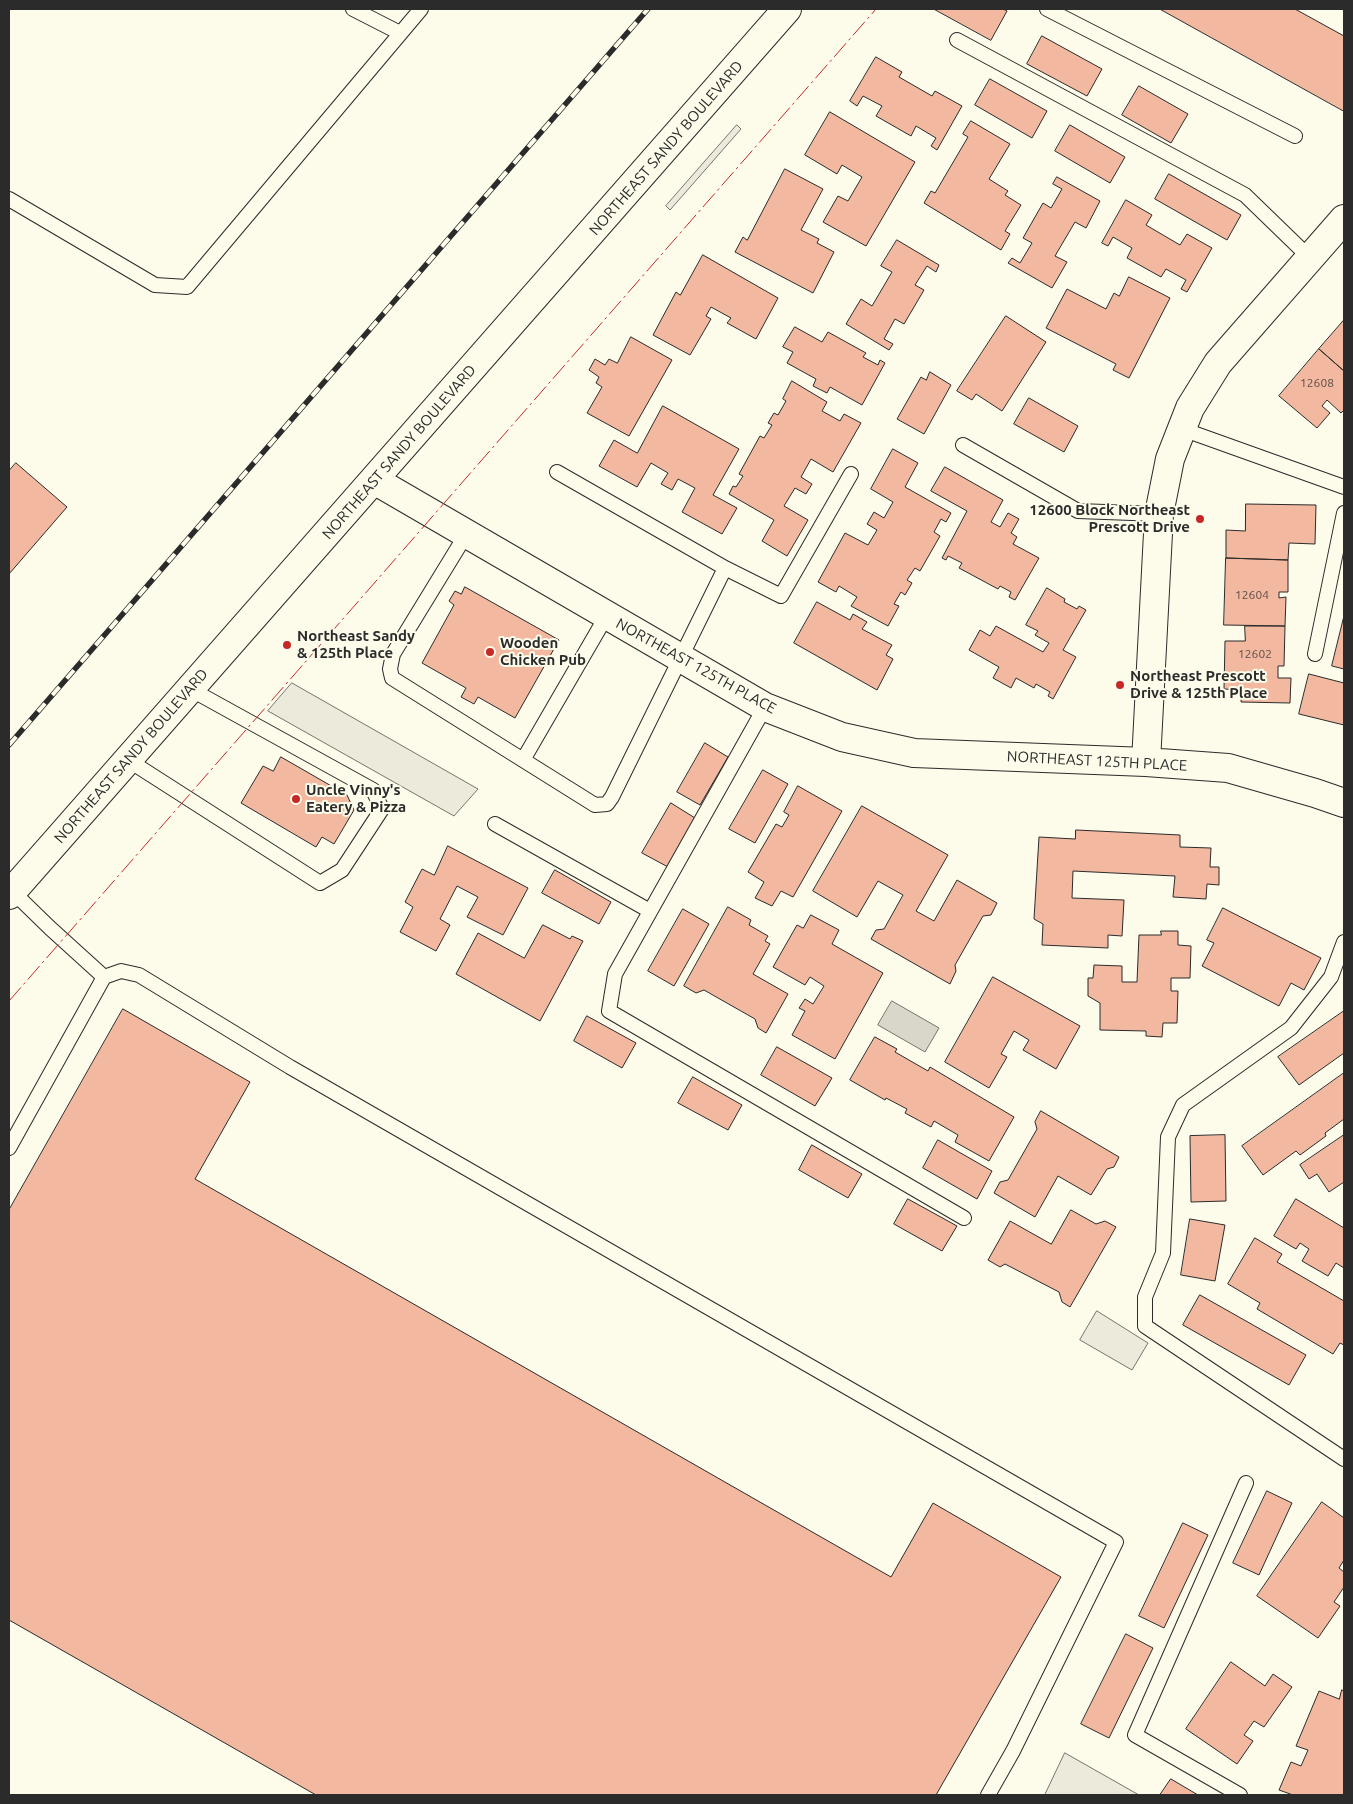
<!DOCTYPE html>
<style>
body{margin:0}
#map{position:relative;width:1353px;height:1804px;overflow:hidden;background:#fdfbea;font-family:Ubuntu,sans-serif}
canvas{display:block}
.frame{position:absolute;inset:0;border:10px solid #2b2b2b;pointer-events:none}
</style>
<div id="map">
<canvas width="1353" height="1804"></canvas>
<div class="frame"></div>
</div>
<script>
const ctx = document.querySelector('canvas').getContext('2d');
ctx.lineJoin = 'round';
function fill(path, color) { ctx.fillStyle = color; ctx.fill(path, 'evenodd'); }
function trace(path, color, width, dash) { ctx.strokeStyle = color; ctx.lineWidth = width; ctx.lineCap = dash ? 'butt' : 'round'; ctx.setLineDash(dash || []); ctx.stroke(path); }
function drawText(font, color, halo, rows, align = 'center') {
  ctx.font = font + ' Ubuntu,sans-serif'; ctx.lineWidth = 4; ctx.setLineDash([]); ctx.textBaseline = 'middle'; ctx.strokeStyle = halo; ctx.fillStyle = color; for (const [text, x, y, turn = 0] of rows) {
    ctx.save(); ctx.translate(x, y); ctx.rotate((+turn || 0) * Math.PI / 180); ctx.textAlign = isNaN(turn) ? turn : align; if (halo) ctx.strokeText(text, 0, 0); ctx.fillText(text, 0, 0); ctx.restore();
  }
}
const green = new Path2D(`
 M 737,125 L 741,129 L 670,210 L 666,206 Z
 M 292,683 L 478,789 L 454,816 L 268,711 Z
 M 1097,1311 L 1148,1343 L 1132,1370 L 1080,1340 Z
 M 1065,1753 L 1139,1795 L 1045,1795 Z`);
const water = new Path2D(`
 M 892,1001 L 939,1028 L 925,1052 L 878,1025 Z`);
const building = new Path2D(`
 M 934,9 L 1003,9 L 1007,11 L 991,40 Z
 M 1160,9 L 1295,9 L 1344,36 L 1344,111 Z
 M 1042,36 L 1102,69 L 1087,96 L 1027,64 Z
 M 876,57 L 902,72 L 899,77 L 932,96 L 935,91 L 962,106 L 937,150 L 931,146 L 936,138 L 916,126 L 911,136 L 876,116 L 882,106 L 863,96 L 857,106 L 850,101 Z
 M 990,79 L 1047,111 L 1032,138 L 975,105 Z
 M 1139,86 L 1188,114 L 1171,143 L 1122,115 Z
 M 830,112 L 915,162 L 866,246 L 823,222 L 838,196 L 848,201 L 862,177 L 842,165 L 837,174 L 805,155 Z
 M 971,121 L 1010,144 L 989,179 L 1008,191 L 1005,195 L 1021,205 L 1005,231 L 1010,234 L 1001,250 L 924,203 L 931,191 L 935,193 L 968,137 L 963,134 Z
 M 1070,125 L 1125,157 L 1110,183 L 1055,151 Z
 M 785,169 L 823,189 L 801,230 L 819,239 L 817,243 L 834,252 L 813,293 L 735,252 L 743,237 L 747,240 Z
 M 1169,174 L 1241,215 L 1227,240 L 1155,199 Z
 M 1057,177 L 1100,201 L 1086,228 L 1075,222 L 1055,256 L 1067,262 L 1052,288 L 1008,263 L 1012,258 L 1020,263 L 1032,243 L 1023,238 L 1043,203 L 1051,208 L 1062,189 L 1053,184 Z
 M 1126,200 L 1152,215 L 1146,225 L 1180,245 L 1187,234 L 1212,248 L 1187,292 L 1181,289 L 1186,280 L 1166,269 L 1161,277 L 1127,258 L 1132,248 L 1113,237 L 1108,246 L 1102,243 Z
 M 897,240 L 939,265 L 936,272 L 927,266 L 915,285 L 924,290 L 904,324 L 895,319 L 884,339 L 893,344 L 889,350 L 846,324 L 861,299 L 872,306 L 892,272 L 881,266 Z
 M 703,255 L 778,298 L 756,339 L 727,323 L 731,318 L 711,307 L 706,316 L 711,319 L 690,355 L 653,335 L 676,292 L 680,295 Z
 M 1129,277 L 1170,298 L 1129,378 L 1113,370 L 1116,364 L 1046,328 L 1067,289 L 1106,309 L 1114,293 L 1119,296 Z
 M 1006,316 L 1046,342 L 1002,411 L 976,394 L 972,400 L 957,391 Z
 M 1344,320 L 1344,371 L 1319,349 Z
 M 795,327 L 822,342 L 828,332 L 866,353 L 863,357 L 878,365 L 880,360 L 885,363 L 862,405 L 830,387 L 827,393 L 813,386 L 816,379 L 787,363 L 793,352 L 783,347 Z
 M 631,337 L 672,360 L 629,436 L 587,413 L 602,387 L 596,383 L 599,377 L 589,370 L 595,359 L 605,365 L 609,359 L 617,363 Z
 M 1319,349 L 1344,371 L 1344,410 L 1341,413 L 1327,400 L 1322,406 L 1330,413 L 1317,428 L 1279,396 Z
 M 930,372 L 951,385 L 924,434 L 897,419 L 921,377 L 926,380 Z
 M 792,381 L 827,402 L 822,411 L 840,421 L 844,414 L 861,423 L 833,472 L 811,459 L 801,477 L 812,484 L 806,494 L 795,488 L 784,506 L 808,520 L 787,556 L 762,541 L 774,520 L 729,494 L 733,486 L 736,487 L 743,476 L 739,474 L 760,436 L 764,438 L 772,425 L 768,423 L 774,413 L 778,415 L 786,401 L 783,399 Z
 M 1029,398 L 1078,426 L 1064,452 L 1014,424 Z
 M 663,406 L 739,449 L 713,495 L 737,508 L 722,534 L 682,512 L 695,488 L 678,479 L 672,490 L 661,484 L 668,473 L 651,463 L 637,487 L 599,466 L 614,440 L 637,453 Z
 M 893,449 L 918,463 L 905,487 L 951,513 L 946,522 L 941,519 L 934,532 L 940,536 L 920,571 L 915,568 L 907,580 L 912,583 L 905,595 L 901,592 L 894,604 L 899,606 L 888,626 L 851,606 L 857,597 L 839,586 L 836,592 L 818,582 L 845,533 L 868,545 L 877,530 L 867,524 L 874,512 L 884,518 L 893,502 L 871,489 Z
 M 16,463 L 67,507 L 9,574 L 9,471 Z
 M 945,467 L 1003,500 L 991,522 L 1000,527 L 1008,513 L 1019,519 L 1011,533 L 1017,537 L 1013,544 L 1039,558 L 1015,600 L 1009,597 L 1011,592 L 1000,586 L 998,589 L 959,568 L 962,563 L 948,556 L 946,560 L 942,558 L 967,511 L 931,491 Z
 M 1246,504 L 1316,505 L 1315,544 L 1289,543 L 1288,560 L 1226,558 L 1226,530 L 1245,531 Z
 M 1226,558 L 1288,560 L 1288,592 L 1279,592 L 1279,598 L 1286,597 L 1285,626 L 1224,625 Z
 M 465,587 L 559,640 L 515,718 L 478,697 L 474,704 L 461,697 L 466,688 L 422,663 L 454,605 L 449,601 L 455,591 L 461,594 Z
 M 1047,588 L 1065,599 L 1064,602 L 1077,609 L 1079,606 L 1086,610 L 1063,650 L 1076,657 L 1053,699 L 1048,696 L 1050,692 L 1036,684 L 1034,688 L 1016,678 L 1011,688 L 993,678 L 999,667 L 969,650 L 980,630 L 990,636 L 996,626 L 1043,652 L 1049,643 L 1035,635 L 1038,631 L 1026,625 Z
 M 817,602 L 850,620 L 853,614 L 867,622 L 862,629 L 892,645 L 886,655 L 893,659 L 877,690 L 794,643 Z
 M 1344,616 L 1344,669 L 1332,666 Z
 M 1245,626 L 1285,626 L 1284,666 L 1278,666 L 1278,678 L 1291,678 L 1290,703 L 1241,702 L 1242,690 L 1224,689 L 1225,641 L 1245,641 Z
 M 1309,674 L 1344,683 L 1344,725 L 1299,714 Z
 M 705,743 L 728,757 L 700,805 L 677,792 Z
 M 281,757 L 347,795 L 354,810 L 334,844 L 322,837 L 316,847 L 241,803 L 263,766 L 273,771 Z
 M 763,770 L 788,784 L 755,843 L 729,829 Z
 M 798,786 L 842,811 L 793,897 L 781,891 L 772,906 L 755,898 L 764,882 L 748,872 L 776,824 L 782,827 L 789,815 L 784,812 Z
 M 671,803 L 695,818 L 668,867 L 642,853 Z
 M 862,806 L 948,855 L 916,911 L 934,921 L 957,880 L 997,903 L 991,915 L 983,916 L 955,965 L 956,971 L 950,984 L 871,939 L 876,930 L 884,929 L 903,895 L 878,881 L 857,917 L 813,891 Z
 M 1076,830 L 1180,835 L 1180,847 L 1211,848 L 1210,867 L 1219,867 L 1219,885 L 1207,884 L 1206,899 L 1173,897 L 1175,876 L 1073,871 L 1072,898 L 1124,900 L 1122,936 L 1108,935 L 1108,948 L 1042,945 L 1043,924 L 1034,919 L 1039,837 L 1075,839 Z
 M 448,846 L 528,888 L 503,935 L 467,917 L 478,897 L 457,886 L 440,919 L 450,925 L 436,951 L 400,932 L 413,907 L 405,902 L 422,869 L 434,875 Z
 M 555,870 L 611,902 L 599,924 L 542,893 Z
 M 728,907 L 751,920 L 749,925 L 768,936 L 765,941 L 770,944 L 753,974 L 788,994 L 766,1033 L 758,1028 L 755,1019 L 704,990 L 696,993 L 684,986 Z
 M 1223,908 L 1321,958 L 1304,990 L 1291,983 L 1279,1006 L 1202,966 L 1214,943 L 1207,940 Z
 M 683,909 L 709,924 L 674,986 L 648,971 Z
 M 811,915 L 839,930 L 832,944 L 883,973 L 835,1059 L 792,1035 L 805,1011 L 799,1008 L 805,999 L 813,1004 L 824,986 L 810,977 L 805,985 L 773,967 L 797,925 L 803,928 Z
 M 543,925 L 570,939 L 572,936 L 583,941 L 540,1021 L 456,974 L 478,933 L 524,958 Z
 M 1161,931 L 1178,931 L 1178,945 L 1191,946 L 1190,978 L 1171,978 L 1171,991 L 1178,991 L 1177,1023 L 1163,1023 L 1162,1037 L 1146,1036 L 1146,1031 L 1100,1030 L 1100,1003 L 1088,996 L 1088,978 L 1093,978 L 1094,965 L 1122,966 L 1122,982 L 1137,982 L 1139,935 L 1161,935 Z
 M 993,977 L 1080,1026 L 1056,1069 L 1023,1050 L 1029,1040 L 1014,1031 L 1001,1054 L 1007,1057 L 989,1088 L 945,1062 Z
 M 123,1009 L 250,1082 L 195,1179 L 891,1577 L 933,1503 L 1061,1577 L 936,1795 L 316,1795 L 9,1620 L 9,1210 Z
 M 1344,1011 L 1344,1053 L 1299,1085 L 1278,1057 Z
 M 587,1016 L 636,1043 L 622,1068 L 574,1041 Z
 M 875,1037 L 897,1049 L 895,1052 L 928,1071 L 930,1067 L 1014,1117 L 989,1161 L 955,1142 L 958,1135 L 934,1121 L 931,1127 L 905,1113 L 907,1109 L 886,1098 L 885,1100 L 850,1080 Z
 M 777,1047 L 832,1078 L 815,1106 L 761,1075 Z
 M 1344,1073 L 1344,1119 L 1325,1133 L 1326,1136 L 1300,1155 L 1296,1151 L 1263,1175 L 1242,1146 Z
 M 693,1077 L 742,1105 L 728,1130 L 678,1103 Z
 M 1041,1111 L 1119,1157 L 1114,1167 L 1107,1169 L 1091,1195 L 1058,1176 L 1035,1217 L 994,1193 L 1000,1182 L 1008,1180 L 1037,1129 L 1035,1122 Z
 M 1225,1135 L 1226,1201 L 1191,1202 L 1190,1136 Z
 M 1344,1135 L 1344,1182 L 1329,1192 L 1317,1174 L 1309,1179 L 1300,1165 Z
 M 938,1140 L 992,1171 L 977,1199 L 923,1168 Z
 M 812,1145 L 862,1174 L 848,1198 L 799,1170 Z
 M 908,1199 L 957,1226 L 942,1251 L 894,1224 Z
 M 1296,1199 L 1344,1228 L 1344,1268 L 1336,1263 L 1328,1276 L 1302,1261 L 1309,1249 L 1300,1243 L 1296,1249 L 1274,1236 Z
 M 1071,1210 L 1096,1224 L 1105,1221 L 1116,1227 L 1070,1307 L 1062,1302 L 1059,1292 L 1005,1264 L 1000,1267 L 988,1260 L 1010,1221 L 1051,1244 Z
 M 1190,1219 L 1225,1225 L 1215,1281 L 1181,1275 Z
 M 1255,1238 L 1282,1254 L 1277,1262 L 1344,1301 L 1344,1345 L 1340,1343 L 1333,1354 L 1257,1309 L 1260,1303 L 1228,1284 Z
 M 1200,1295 L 1306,1355 L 1289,1385 L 1183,1325 Z
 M 1267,1491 L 1292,1503 L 1259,1575 L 1233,1563 Z
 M 1322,1502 L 1344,1518 L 1344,1560 L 1339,1568 L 1344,1572 L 1344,1587 L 1334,1602 L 1340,1606 L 1318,1638 L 1257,1596 Z
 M 1183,1523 L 1208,1535 L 1164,1628 L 1139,1616 Z
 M 1126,1634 L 1153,1648 L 1109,1738 L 1081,1724 Z
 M 1231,1662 L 1265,1686 L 1273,1674 L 1292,1687 L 1264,1727 L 1254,1721 L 1244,1735 L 1253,1741 L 1237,1764 L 1186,1729 Z
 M 1342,1690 L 1344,1691 L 1344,1795 L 1293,1795 L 1279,1790 L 1291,1762 L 1301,1766 L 1308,1750 L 1296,1746 L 1319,1691 L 1339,1699 Z
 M 1171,1779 L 1198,1795 L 1160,1795 Z`);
const lane = new Path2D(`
 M 353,9 L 400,33
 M 1047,9 L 1295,136
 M 957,40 L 1245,195 L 1310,258
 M 9,199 L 155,285 L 187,287 L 421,9
 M 1182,429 L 1344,487
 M 963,445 L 1078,511 L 1159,514
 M 557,472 L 725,568
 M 467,533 L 393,654 L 390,669 L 392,678 L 595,805 L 607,804 L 612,797 L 725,568 L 781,596 L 851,474
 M 1315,654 L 1344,513
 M 765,707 L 615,974 L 609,1011 L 964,1218
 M 128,760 L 320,883 L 342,870 L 382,809 L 373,790 L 190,689
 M 523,760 L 607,615
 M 495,824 L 650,911
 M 1344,942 L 1331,977 L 1291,1028 L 1183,1105 L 1168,1137 L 1163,1253 L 1145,1297 L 1145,1326 L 1344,1459
 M 104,977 L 121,971 L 139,975 L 290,1067 L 1116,1542 L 1013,1751 L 988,1795
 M 9,1148 L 104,977 L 50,928 L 12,891
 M 1240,1795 L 1135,1735 L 1246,1483`);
const street = new Path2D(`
 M 374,480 L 765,707 L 842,737 L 914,753 L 1146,762 L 1228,768 L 1315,793 L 1344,803
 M 1146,762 L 1159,514 L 1170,459 L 1190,408 L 1218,363 L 1344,219`);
const secondary = new Path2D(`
 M 9,895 L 787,9`);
const rail = new Path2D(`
 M 9,745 L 648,9`);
const power = new Path2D(`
 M 9,1001 L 876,9`);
const markers = [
 [1200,519,5,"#c62828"],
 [287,645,5,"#c62828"],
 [490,652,5,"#c62828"],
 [1120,685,5,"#c62828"],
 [296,799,5,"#c62828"]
];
const numberNames = [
 ["12608",1317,383],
 ["12604",1252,595],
 ["12602",1255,654]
];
const streetNames = [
 ["NORTHEAST SANDY BOULEVARD",666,148,-49],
 ["NORTHEAST SANDY BOULEVARD",399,452,-49],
 ["NORTHEAST 125TH PLACE",696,666,29],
 ["NORTHEAST SANDY BOULEVARD",131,756,-49],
 ["NORTHEAST 125TH PLACE",1097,761,3]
];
const poiNames = [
 ["12600 Block Northeast",1190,510,"right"],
 ["Prescott Drive",1190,527,"right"],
 ["Northeast Sandy",297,636],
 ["& 125th Place",297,653],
 ["Wooden",500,643],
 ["Chicken Pub",500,660],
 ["Northeast Prescott",1130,676],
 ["Drive & 125th Place",1130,693],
 ["Uncle Vinny's",306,790],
 ["Eatery & Pizza",306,807]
];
fill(green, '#ecebdb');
trace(green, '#74746e', 1);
fill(water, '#d8d7c9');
trace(water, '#74746e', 1);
fill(building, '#f2b8a0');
trace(building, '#2b2b2b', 1);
trace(lane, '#2b2b2b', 16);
trace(street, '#2b2b2b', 30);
trace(secondary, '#2b2b2b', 30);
trace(lane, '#fdfbea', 14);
trace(street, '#fdfbea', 28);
trace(secondary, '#fdfbea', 28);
trace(rail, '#2b2b2b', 5.5);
trace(rail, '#fdfbea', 4, [11]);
trace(power, '#c62828', 1, [18, 4, 2.5, 4]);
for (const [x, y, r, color] of markers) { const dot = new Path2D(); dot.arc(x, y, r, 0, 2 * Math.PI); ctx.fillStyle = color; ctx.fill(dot); trace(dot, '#fdfbea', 2); }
drawText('12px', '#5d4e48', null, numberNames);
drawText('15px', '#2b2b2b', '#fdfbea', streetNames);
drawText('bold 15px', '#2b2b2b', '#fdfbea', poiNames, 'left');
</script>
